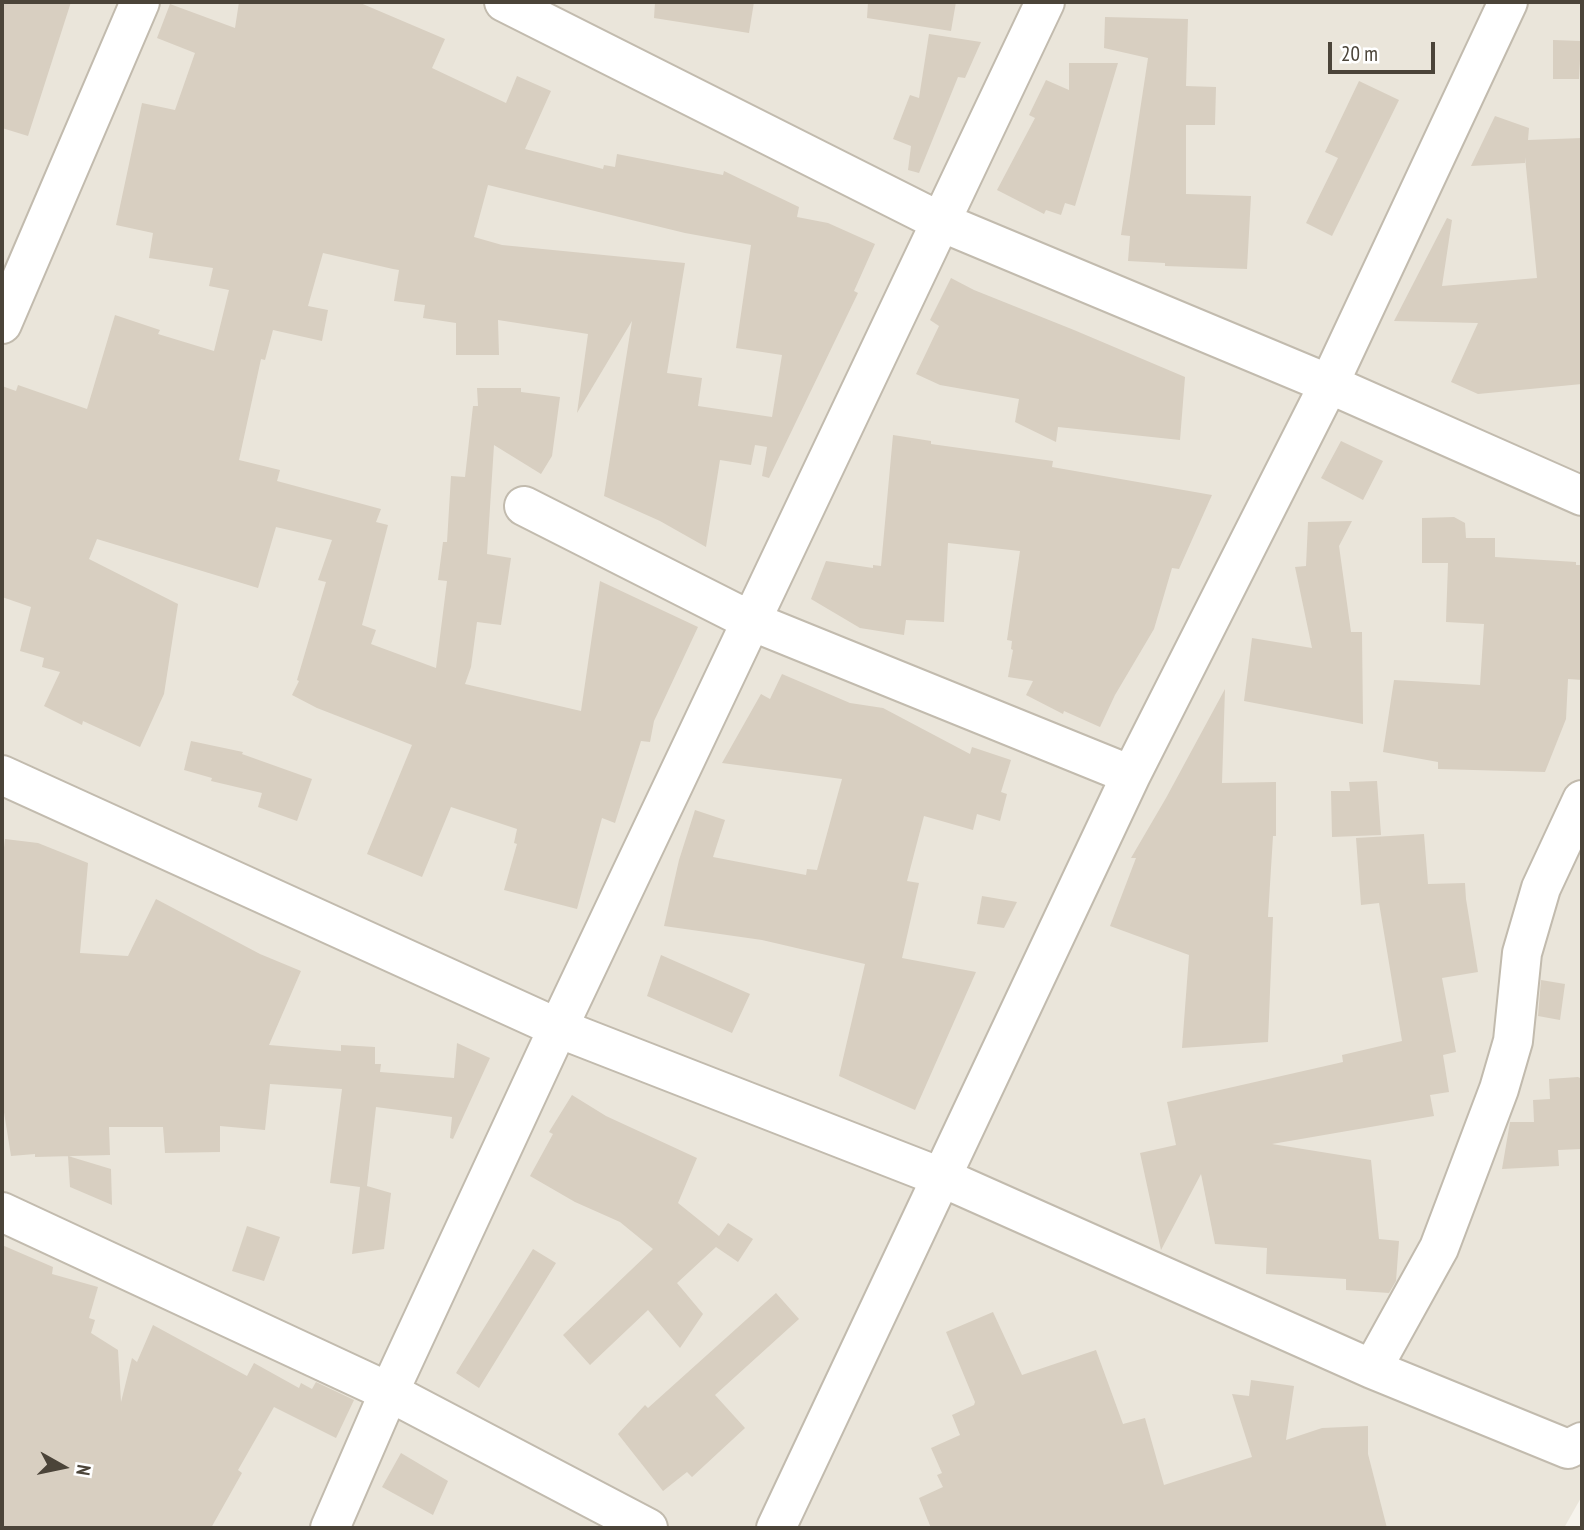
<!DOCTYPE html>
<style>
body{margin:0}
#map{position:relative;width:1584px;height:1530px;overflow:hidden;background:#f6f3ec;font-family:"PT Sans Narrow",sans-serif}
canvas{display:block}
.frame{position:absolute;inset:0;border:4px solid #4b4439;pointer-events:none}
.north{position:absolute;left:28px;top:1432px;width:70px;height:70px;-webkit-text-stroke:5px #fff;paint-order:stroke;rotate:99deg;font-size:19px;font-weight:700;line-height:28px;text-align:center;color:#4b4439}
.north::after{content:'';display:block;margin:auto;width:24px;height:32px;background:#4b4439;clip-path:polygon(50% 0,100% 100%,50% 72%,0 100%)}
.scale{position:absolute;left:1328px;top:42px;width:107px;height:32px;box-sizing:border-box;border:4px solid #4b4439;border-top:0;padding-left:9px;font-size:21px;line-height:24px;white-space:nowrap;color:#4b4439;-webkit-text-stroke:5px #fff;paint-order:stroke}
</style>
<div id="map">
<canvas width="1584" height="1530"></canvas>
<div class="frame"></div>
<div class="north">N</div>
<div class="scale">20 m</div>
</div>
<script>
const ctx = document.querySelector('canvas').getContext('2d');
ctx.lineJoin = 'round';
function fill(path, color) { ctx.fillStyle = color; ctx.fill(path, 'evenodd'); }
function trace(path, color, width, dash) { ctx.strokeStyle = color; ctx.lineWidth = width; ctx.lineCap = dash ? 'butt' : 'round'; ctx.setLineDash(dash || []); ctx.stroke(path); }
const residential = new Path2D(`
 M 2,2 L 1582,2 L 1582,1496 L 1564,1528 L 2,1528 Z`);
const building = new Path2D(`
 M 2,2 L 71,2 L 28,136 L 2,128 Z
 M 239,2 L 358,2 L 445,39 L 432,68 L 506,103 L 517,76 L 551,91 L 525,149 L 603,169 L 604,165 L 615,167 L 617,154 L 723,175 L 724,171 L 799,207 L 797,217 L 828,223 L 875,244 L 854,291 L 858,293 L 769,478 L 762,476 L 767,447 L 755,445 L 751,465 L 720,460 L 706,547 L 660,521 L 604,496 L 632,321 L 577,413 L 588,334 L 498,320 L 499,355 L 456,355 L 456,323 L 423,318 L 425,305 L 394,301 L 399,270 L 393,269 L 323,253 L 308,306 L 328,310 L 322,341 L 273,330 L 265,360 L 261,359 L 239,460 L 280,470 L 277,481 L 381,509 L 376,522 L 388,525 L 362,625 L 376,630 L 371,644 L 436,668 L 447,581 L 438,580 L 443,542 L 447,542 L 451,476 L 465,477 L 473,406 L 478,406 L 477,388 L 521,388 L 521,392 L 560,397 L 552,456 L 541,474 L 494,445 L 487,554 L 511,558 L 501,625 L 477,622 L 471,667 L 465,684 L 581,711 L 600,581 L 698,627 L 654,721 L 650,742 L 641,741 L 615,823 L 602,818 L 577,909 L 504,890 L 517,844 L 514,843 L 517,829 L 451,807 L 422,877 L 367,854 L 412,745 L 317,708 L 292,695 L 299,681 L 297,680 L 326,582 L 318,580 L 332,540 L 276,527 L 258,588 L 97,539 L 89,559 L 178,604 L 164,694 L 140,747 L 83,721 L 82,725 L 44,706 L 60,672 L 42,667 L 44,658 L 20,651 L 31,607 L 2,597 L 2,386 L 16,391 L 18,385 L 87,409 L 115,315 L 160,330 L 158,334 L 214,351 L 229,290 L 209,286 L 213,268 L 149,258 L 153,233 L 116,225 L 142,103 L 175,110 L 195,53 L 157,38 L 170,4 L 235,28 ZM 488,185 L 685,233 L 751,245 L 736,348 L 782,355 L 772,417 L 698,406 L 702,378 L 667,373 L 685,263 L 502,245 L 474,237 Z
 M 655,2 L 754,2 L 749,33 L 654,18 Z
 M 868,2 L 956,2 L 951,31 L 867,18 Z
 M 1105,17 L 1188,19 L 1186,86 L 1216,87 L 1215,125 L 1186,125 L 1186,194 L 1251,196 L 1247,269 L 1165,266 L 1165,263 L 1128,261 L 1130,236 L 1121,235 L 1148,58 L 1104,48 Z
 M 929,34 L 981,42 L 965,78 L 958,77 L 919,173 L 908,170 L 911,146 L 893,139 L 910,95 L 919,98 Z
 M 1553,40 L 1581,41 L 1579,79 L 1553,79 Z
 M 1069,63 L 1118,63 L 1075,206 L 1065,203 L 1061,215 L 1046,210 L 1044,214 L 997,190 L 1035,118 L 1029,115 L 1046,80 L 1069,90 Z
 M 1359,81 L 1399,100 L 1332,236 L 1306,223 L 1338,158 L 1325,152 Z
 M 1495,116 L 1529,128 L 1528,140 L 1582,138 L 1582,384 L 1478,394 L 1451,382 L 1478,323 L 1394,321 L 1447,218 L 1452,220 L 1442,286 L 1537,278 L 1525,157 L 1525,163 L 1471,166 Z
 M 951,278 L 974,290 L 1074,330 L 1185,377 L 1180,440 L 1058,427 L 1056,442 L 1015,422 L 1019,399 L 940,385 L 916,374 L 939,326 L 930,320 Z
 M 893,435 L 931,441 L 931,444 L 1053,461 L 1052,467 L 1212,495 L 1179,569 L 1172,568 L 1154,629 L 1115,695 L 1100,727 L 1064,711 L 1063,714 L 1026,695 L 1033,681 L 1008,677 L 1013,650 L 1011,649 L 1012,641 L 1007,640 L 1020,551 L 948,543 L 944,622 L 906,620 L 904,635 L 860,628 L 811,599 L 826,561 L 873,568 L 873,565 L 881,566 Z
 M 1341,441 L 1383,461 L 1363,500 L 1321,478 Z
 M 1454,517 L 1465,523 L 1466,538 L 1495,538 L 1495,557 L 1576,562 L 1576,565 L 1582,565 L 1582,680 L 1568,679 L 1566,719 L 1545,772 L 1438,769 L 1438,762 L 1383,752 L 1394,680 L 1480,685 L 1484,624 L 1446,622 L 1448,563 L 1422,563 L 1422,518 Z
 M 1352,521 L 1339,546 L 1351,632 L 1362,632 L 1363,724 L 1244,701 L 1252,638 L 1312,648 L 1295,567 L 1306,566 L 1308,522 Z
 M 782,674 L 850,703 L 883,708 L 970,754 L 972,747 L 1011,760 L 1001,792 L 1007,794 L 1000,821 L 977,814 L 973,830 L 924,816 L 907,881 L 919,883 L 902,958 L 976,972 L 915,1110 L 839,1076 L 865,964 L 762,940 L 664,926 L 679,860 L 695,810 L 725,820 L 713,857 L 806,875 L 807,869 L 817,870 L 842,779 L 722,763 L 761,694 L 770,699 Z
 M 1225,689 L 1222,783 L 1276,782 L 1276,836 L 1273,836 L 1268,917 L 1273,917 L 1268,1042 L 1182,1048 L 1189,955 L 1110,926 L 1136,858 L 1131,858 L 1166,798 Z
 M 191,741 L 243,752 L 242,754 L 312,779 L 297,821 L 258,807 L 262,793 L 211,781 L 212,778 L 184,770 Z
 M 1377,781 L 1381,835 L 1332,837 L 1331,791 L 1350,791 L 1349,782 Z
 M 1424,834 L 1428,884 L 1465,883 L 1466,899 L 1478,972 L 1442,978 L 1456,1052 L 1443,1055 L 1449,1092 L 1430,1095 L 1434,1116 L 1272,1144 L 1371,1160 L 1379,1239 L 1399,1241 L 1396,1281 L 1389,1293 L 1346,1290 L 1346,1279 L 1266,1274 L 1267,1248 L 1215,1244 L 1201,1174 L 1161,1250 L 1140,1153 L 1176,1145 L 1167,1102 L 1343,1062 L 1342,1055 L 1402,1041 L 1379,903 L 1361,905 L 1356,838 Z
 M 5,839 L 38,843 L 88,863 L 80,953 L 128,956 L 156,899 L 260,954 L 301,971 L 269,1045 L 341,1051 L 341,1045 L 375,1047 L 375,1064 L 381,1064 L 380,1072 L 454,1078 L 457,1043 L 490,1058 L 453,1139 L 450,1138 L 452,1117 L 376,1107 L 367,1186 L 391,1193 L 384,1249 L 352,1254 L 360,1187 L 330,1183 L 342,1089 L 270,1084 L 265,1130 L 220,1126 L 220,1152 L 165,1153 L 163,1127 L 109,1127 L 110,1155 L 35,1157 L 35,1154 L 11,1156 L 2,1100 L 2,865 Z
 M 982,896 L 1017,902 L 1004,928 L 977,924 Z
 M 661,955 L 750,994 L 732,1033 L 647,996 Z
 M 1541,980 L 1565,984 L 1560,1020 L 1538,1016 Z
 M 1578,1077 L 1582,1079 L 1582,1149 L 1558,1150 L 1559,1166 L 1502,1169 L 1510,1122 L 1534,1122 L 1533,1100 L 1550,1099 L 1549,1079 Z
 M 572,1095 L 606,1116 L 697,1158 L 678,1203 L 719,1236 L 728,1223 L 753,1239 L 738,1262 L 716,1247 L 677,1283 L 703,1314 L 680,1348 L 648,1310 L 590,1365 L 563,1335 L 653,1249 L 620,1222 L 575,1202 L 530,1176 L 553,1134 L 549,1132 Z
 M 68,1156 L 111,1169 L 112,1205 L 70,1187 Z
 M 247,1226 L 280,1237 L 264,1281 L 232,1271 Z
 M 2,1245 L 53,1267 L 52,1274 L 98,1287 L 89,1318 L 95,1320 L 91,1333 L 118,1350 L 121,1402 L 132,1358 L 137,1362 L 153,1325 L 247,1376 L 254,1363 L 299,1388 L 301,1383 L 312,1389 L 316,1382 L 354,1400 L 336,1438 L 274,1407 L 238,1470 L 242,1473 L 211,1528 L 2,1528 Z
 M 533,1249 L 556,1263 L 479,1388 L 456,1373 Z
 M 776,1293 L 799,1319 L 715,1395 L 745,1428 L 692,1477 L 687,1472 L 663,1491 L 618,1434 L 645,1405 L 648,1408 Z
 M 993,1312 L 1022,1375 L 1096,1350 L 1123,1424 L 1145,1418 L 1164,1485 L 1252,1457 L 1232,1394 L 1249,1396 L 1251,1380 L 1294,1386 L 1286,1440 L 1322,1428 L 1368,1426 L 1368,1454 L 1387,1528 L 931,1528 L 919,1498 L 943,1487 L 937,1475 L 942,1473 L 931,1448 L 960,1435 L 952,1415 L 974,1405 L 975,1402 L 946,1332 Z
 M 401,1453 L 448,1481 L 433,1515 L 382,1487 Z`);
const minor = new Path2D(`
 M 504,2 L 941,222 L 1329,384 L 1582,496
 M 2,324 L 140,2
 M 524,506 L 751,621 L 1131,775
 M 2,775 L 558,1028 L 943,1178 L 1372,1369 L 1568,1449 L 1582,1442
 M 2,1212 L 389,1392 L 648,1528
 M 1372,1369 L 1439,1248 L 1499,1089 L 1513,1041 L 1522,953 L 1541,888 L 1582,800
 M 330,1528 L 389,1392 L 558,1028 L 1045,2
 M 776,1528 L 1131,775 L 1329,384 L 1508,2`);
fill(residential, '#eae5da');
fill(building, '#d8cfc1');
trace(minor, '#c2bbae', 42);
trace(minor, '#fff', 38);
</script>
